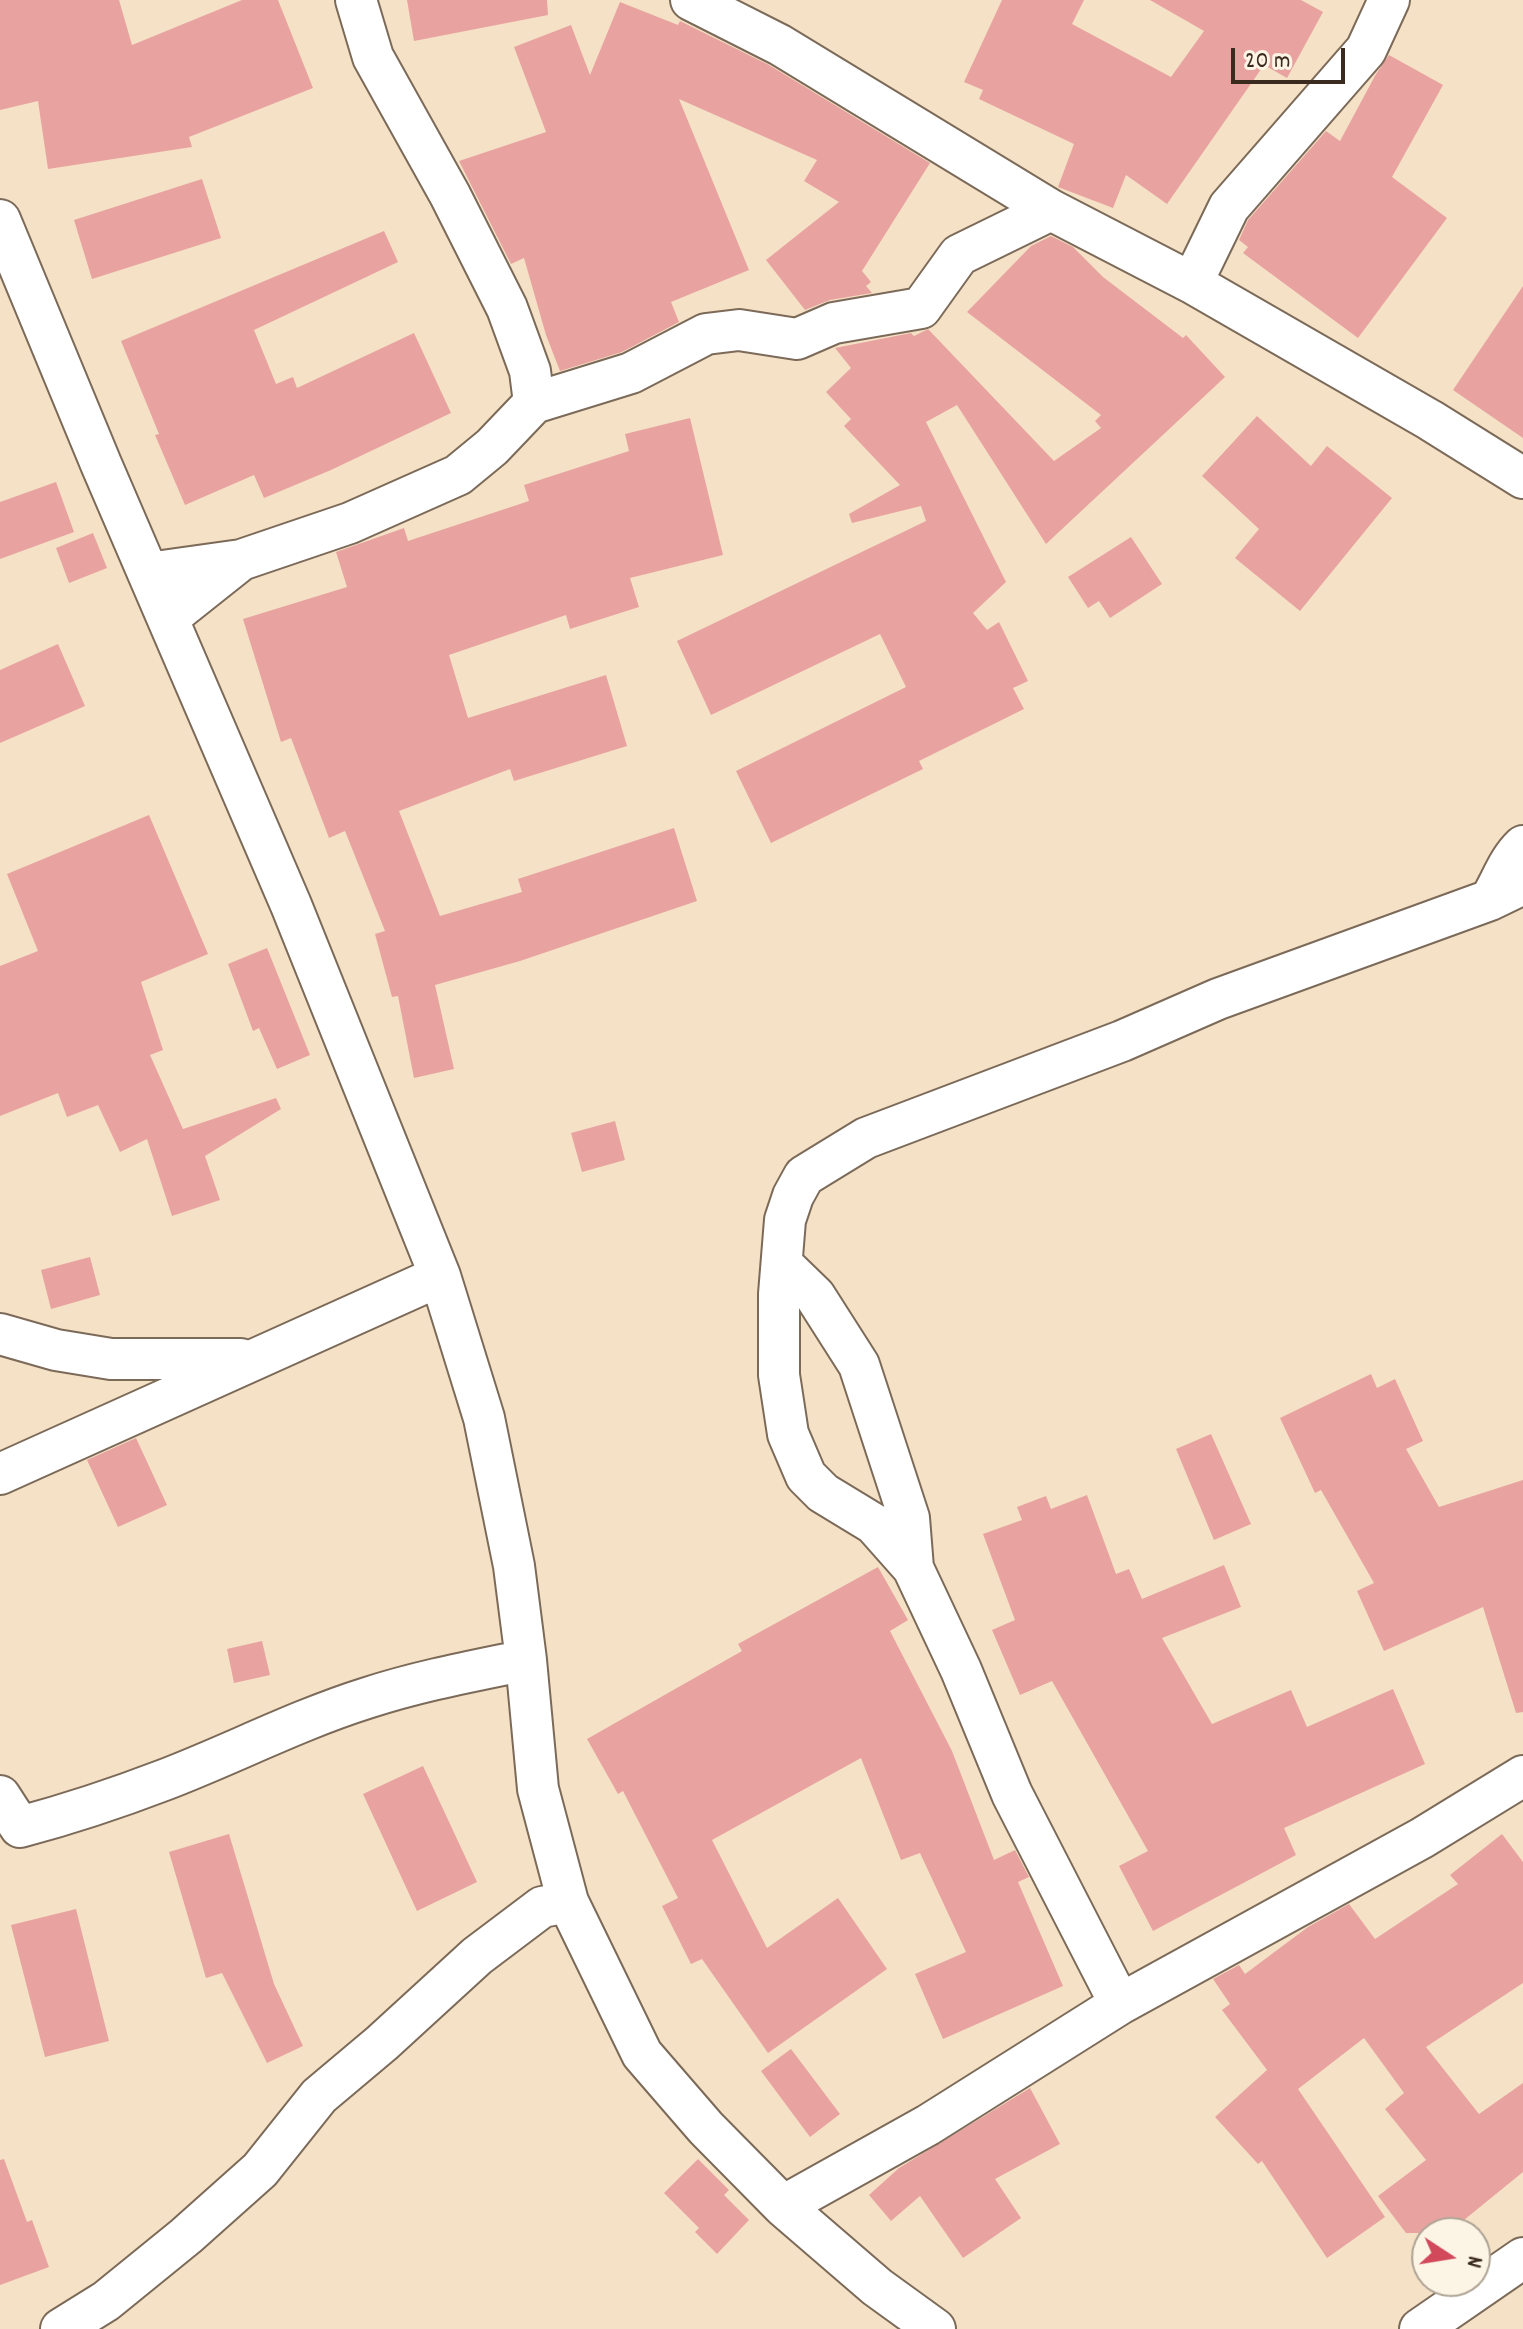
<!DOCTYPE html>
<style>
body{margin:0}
#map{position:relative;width:1523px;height:2329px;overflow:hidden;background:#f5e1c6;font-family:Dekko,sans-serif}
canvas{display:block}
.north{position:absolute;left:1411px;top:2217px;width:80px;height:80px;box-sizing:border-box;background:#fcf5e5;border:2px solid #afa495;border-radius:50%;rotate:102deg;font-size:22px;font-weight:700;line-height:32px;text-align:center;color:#3b2a1e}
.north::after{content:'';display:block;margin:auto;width:28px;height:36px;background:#d1495b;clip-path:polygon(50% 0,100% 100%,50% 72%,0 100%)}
.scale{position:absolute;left:1231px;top:48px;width:114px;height:36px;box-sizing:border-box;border:4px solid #3b2a1e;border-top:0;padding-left:10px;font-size:24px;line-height:28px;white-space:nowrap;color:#3b2a1e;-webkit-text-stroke:6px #fcf5e5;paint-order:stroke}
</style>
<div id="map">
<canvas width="1523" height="2329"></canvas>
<div class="north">N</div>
<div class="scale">20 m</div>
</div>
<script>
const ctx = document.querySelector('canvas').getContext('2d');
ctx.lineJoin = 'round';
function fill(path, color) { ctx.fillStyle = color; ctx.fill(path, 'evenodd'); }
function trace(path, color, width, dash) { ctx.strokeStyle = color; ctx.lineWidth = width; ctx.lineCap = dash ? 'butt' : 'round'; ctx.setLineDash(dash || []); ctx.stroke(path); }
const building = new Path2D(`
 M 0,0 L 119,0 L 132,45 L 242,0 L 278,0 L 313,88 L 189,137 L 192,147 L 48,169 L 38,101 L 0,110 Z
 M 407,0 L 547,0 L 548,15 L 414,41 Z
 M 1002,0 L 1084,0 L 1072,24 L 1171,77 L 1204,31 L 1150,0 L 1301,0 L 1323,12 L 1287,78 L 1264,65 L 1167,204 L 1126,175 L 1113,208 L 1058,187 L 1074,144 L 979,99 L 983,90 L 964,82 Z
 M 620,2 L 678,25 L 680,21 L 769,65 L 930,163 L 862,271 L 871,282 L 866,286 L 872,293 L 830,300 L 805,310 L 766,260 L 839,202 L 804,181 L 817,160 L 679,99 L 749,270 L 671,302 L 679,322 L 622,352 L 560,371 L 546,335 L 524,258 L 511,264 L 459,161 L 546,132 L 514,47 L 571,25 L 590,75 Z
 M 1389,55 L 1443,85 L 1392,177 L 1447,218 L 1358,338 L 1243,253 L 1248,247 L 1239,240 L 1248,220 L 1326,131 L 1340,141 L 1376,74 Z
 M 202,179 L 221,238 L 92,279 L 74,220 Z
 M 384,231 L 398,262 L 254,330 L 276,384 L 293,377 L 297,388 L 414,333 L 451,413 L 331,470 L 264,498 L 254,475 L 185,505 L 155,435 L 159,434 L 121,341 Z
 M 1051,236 L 1073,247 L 1103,277 L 1183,338 L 1186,335 L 1225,377 L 1046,544 L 957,405 L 926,422 L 1006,582 L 973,613 L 987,630 L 999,622 L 1028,681 L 1013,688 L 1024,709 L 919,761 L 923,769 L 771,843 L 736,771 L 906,687 L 880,634 L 711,715 L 677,641 L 926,521 L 921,506 L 852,523 L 849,514 L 900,485 L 844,426 L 851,419 L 826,392 L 851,368 L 835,348 L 911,333 L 914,336 L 928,329 L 1054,461 L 1101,428 L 1095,421 L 1101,415 L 967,312 L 1031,246 Z
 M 1523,286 L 1523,438 L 1453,390 Z
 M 1257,416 L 1311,466 L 1327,446 L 1392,498 L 1300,611 L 1235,558 L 1259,529 L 1202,476 Z
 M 690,418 L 723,555 L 630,578 L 639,607 L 570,629 L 566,615 L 449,655 L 468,718 L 606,675 L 627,746 L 514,781 L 510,769 L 399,811 L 440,916 L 522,892 L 518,879 L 674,828 L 697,901 L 520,961 L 435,985 L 454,1069 L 414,1078 L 398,996 L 392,997 L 375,934 L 385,931 L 345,831 L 329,838 L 291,738 L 281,742 L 243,619 L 347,587 L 336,552 L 404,528 L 408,541 L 529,501 L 524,485 L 629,451 L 625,434 Z
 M 56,482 L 74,532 L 0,559 L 0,502 Z
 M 93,533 L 107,568 L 69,583 L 56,548 Z
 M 1131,537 L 1162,584 L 1110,618 L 1099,601 L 1088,608 L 1068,577 Z
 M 58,644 L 85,706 L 0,743 L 0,670 Z
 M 149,815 L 208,954 L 141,982 L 163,1050 L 150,1055 L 183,1129 L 276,1098 L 281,1109 L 205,1156 L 220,1200 L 172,1216 L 147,1139 L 120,1152 L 98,1105 L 67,1117 L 58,1093 L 0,1116 L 0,966 L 38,951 L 7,874 Z
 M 267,948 L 310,1055 L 277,1069 L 259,1028 L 253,1031 L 228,964 Z
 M 615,1121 L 625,1160 L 582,1172 L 571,1133 Z
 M 90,1257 L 100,1295 L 51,1309 L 41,1270 Z
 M 1371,1374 L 1377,1388 L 1395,1379 L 1423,1441 L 1406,1449 L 1439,1507 L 1523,1480 L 1523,1712 L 1516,1713 L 1483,1607 L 1384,1651 L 1357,1591 L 1374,1583 L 1321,1490 L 1315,1493 L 1280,1418 Z
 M 1211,1434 L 1251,1524 L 1214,1540 L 1176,1449 Z
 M 136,1438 L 167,1505 L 118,1527 L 87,1460 Z
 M 1087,1495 L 1116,1574 L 1129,1569 L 1142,1599 L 1224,1565 L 1241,1607 L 1162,1638 L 1212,1724 L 1291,1690 L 1307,1727 L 1393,1689 L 1425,1764 L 1284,1828 L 1296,1855 L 1153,1931 L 1119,1866 L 1148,1851 L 1052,1681 L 1020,1695 L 992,1630 L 1015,1620 L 983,1534 L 1022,1520 L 1017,1507 L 1046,1496 L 1051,1509 Z
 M 878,1567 L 908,1620 L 890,1631 L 952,1751 L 994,1860 L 1015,1850 L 1029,1877 L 1018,1882 L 1063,1986 L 943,2039 L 915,1974 L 966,1952 L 920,1853 L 901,1860 L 861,1758 L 712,1840 L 767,1948 L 838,1898 L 887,1969 L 768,2053 L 702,1959 L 691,1964 L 662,1906 L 678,1898 L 623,1791 L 618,1794 L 587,1739 L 742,1651 L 738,1644 Z
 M 262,1641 L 270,1675 L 234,1683 L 227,1649 Z
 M 423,1766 L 477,1882 L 417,1911 L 363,1794 Z
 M 229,1834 L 274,1984 L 303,2046 L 267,2063 L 222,1973 L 206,1978 L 169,1852 Z
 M 1502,1834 L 1523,1862 L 1523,1983 L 1426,2047 L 1479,2114 L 1523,2083 L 1523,2172 L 1448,2233 L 1406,2233 L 1378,2196 L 1426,2160 L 1385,2109 L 1404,2093 L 1364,2038 L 1298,2089 L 1385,2217 L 1327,2258 L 1262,2161 L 1258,2164 L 1215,2117 L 1267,2070 L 1222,2010 L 1230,2004 L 1213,1979 L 1239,1965 L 1245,1974 L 1308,1927 L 1349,1904 L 1375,1939 L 1458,1884 L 1450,1875 Z
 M 76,1909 L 109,2041 L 45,2057 L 11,1925 Z
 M 791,2049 L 840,2114 L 810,2137 L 761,2071 Z
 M 1030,2088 L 1060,2144 L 995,2179 L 1021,2218 L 963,2258 L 920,2196 L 891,2221 L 869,2195 L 899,2168 Z
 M 4,2159 L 27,2222 L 32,2220 L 49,2267 L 0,2285 L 0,2160 Z
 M 698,2159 L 729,2190 L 724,2195 L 749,2220 L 717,2254 L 695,2232 L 699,2228 L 664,2193 Z`);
const minor = new Path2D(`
 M 356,0 L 373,57 L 450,195 L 507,308 L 530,371 L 534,403
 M 691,0 L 780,45 L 1051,210 L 1192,283 L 1430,420 L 1523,478
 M 0,220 L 101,464 L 291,905 L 440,1276 L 484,1418 L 514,1566 L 526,1660 L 538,1789 L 568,1902 L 642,2054 L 706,2128 L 783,2206 L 877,2287 L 935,2329
 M 1192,283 L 1229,207 L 1366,50 L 1389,0
 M 148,573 L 241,560 L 350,523 L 458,475 L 492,447 L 534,403 L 631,373 L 706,334 L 739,330 L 797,339 L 834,323 L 921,308 L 959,255 L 1051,210
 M 168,618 L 241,560
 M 1490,900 C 1501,882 1508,860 1523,846
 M 782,1264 L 815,1296 L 859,1365 L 909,1518 L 913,1568
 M 0,1334 L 56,1350 L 111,1359 L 241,1359
 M 0,1474 L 440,1276
 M 0,1796 L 20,1827 C 69,1814 117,1798 164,1780 C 232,1754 297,1720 367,1698 C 419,1681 473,1671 526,1660
 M 1120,2004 L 1012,1794 L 961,1670 L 913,1568 L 874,1524 L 823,1493 L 806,1476 L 788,1434 L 779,1375 L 779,1294 L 785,1220 L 793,1196 L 804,1176 L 866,1138 L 1122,1041 L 1218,999 L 1490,900 L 1523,884
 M 783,2206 L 928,2125 L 1120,2004 L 1422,1838 L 1523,1776
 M 61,2329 L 106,2301 L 186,2236 L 260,2170 L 319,2096 L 382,2043 L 477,1956 L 542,1907 L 568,1902
 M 1420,2329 L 1523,2258`);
fill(building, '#e8a3a1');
trace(minor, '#7c6a59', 44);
trace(minor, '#fff', 40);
</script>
